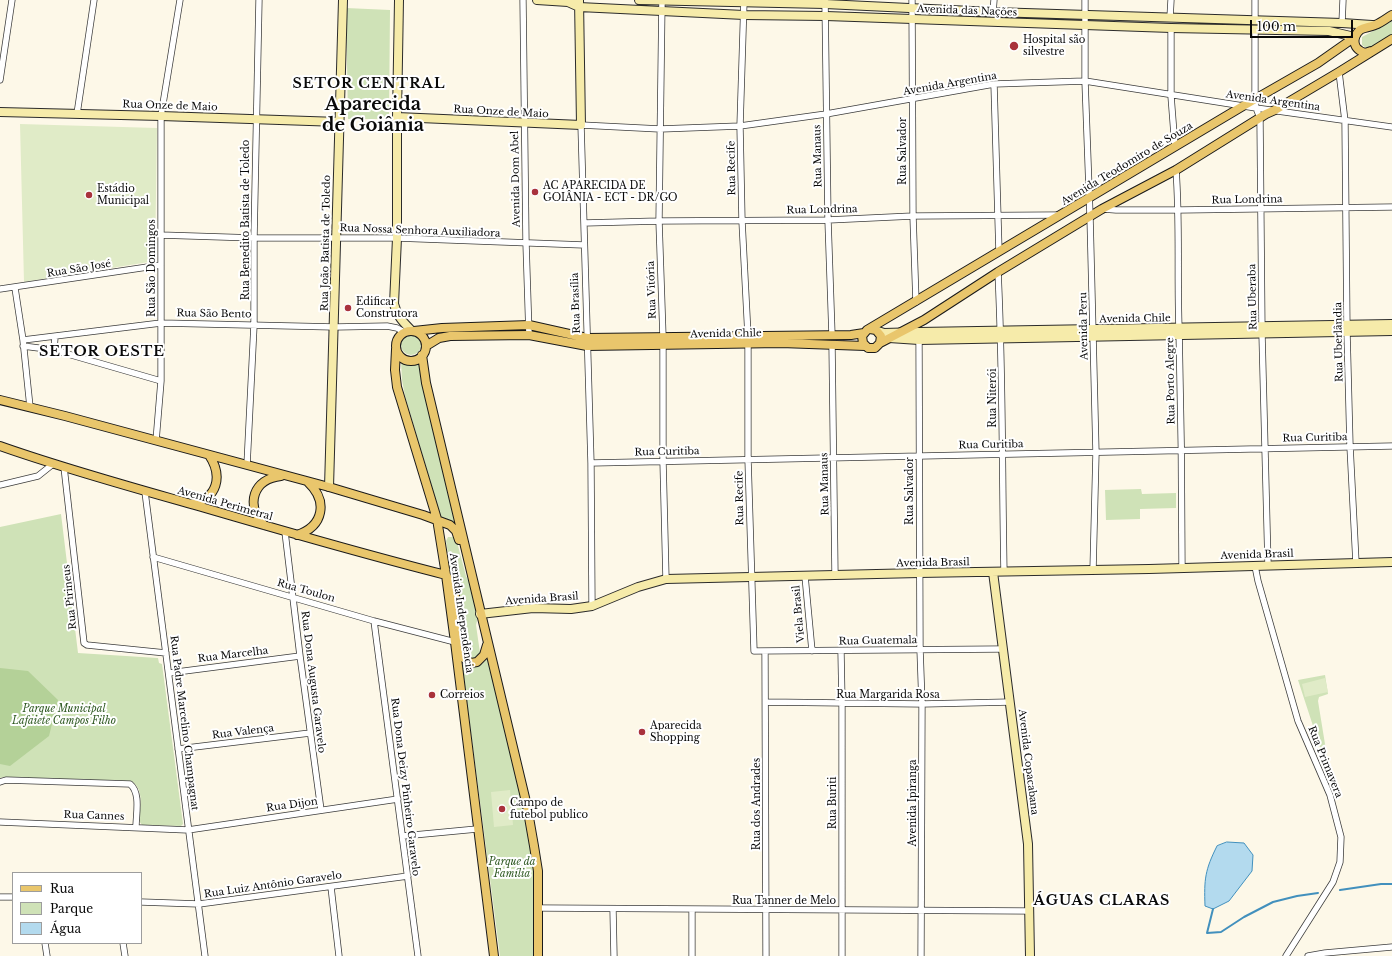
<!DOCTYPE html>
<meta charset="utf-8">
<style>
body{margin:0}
#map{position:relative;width:1392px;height:956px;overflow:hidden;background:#fdf8e8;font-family:"Libre Baskerville",serif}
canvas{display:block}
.legend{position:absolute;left:12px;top:872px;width:130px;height:72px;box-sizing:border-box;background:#fff;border:1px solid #9d9d9d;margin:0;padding:5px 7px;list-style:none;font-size:12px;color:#090909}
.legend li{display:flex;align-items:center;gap:8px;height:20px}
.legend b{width:20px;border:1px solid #9d9d9d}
.scale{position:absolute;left:1250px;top:20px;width:103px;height:18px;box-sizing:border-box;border:2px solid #090909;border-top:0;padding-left:5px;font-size:12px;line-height:14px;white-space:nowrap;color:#090909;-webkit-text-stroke:3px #fff;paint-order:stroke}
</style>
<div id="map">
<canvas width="1392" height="956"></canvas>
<ul class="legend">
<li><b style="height:5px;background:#e9c66c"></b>Rua</li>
<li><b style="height:11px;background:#cfe2b7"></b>Parque</li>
<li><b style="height:11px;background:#b3daee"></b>Água</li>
</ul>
<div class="scale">100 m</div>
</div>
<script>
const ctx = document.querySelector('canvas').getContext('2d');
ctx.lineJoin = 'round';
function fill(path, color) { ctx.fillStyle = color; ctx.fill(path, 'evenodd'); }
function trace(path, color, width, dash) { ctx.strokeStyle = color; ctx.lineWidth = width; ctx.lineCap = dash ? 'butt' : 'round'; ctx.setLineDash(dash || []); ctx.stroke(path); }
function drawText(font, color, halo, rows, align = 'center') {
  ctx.font = font + ' "Libre Baskerville",serif'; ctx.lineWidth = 4; ctx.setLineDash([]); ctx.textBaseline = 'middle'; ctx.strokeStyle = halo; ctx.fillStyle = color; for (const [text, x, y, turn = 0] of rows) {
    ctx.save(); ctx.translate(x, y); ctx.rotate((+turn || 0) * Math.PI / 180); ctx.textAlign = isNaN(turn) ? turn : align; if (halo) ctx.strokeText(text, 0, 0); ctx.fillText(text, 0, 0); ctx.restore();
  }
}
const green = new Path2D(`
 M 346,8 L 390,10 L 389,119 L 348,119 Z
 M 1392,21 L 1392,35 L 1370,48 L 1366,48 L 1362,45 L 1362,37 Z
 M401 345a10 10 0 1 1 20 0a10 10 0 1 1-20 0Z
 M 401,361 L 410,364 L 422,363 L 457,527 L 441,517 L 405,396 L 402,380 Z
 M 1141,489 L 1142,494 L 1176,493 L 1176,508 L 1140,509 L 1140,519 L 1106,520 L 1105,490 Z
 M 61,514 L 78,653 L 158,658 L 159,663 L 162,664 L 183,824 L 181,826 L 142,825 L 139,821 C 140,808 145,789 131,781 L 3,777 L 0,778 L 0,527 Z
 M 448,537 L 454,537 L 457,542 L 466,576 L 472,587 L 478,617 L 476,625 L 480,653 L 477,658 L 469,658 L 465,653 L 455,578 L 451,573 L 446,541 Z
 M 488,657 L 528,825 L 535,878 L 536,956 L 500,956 L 462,663 C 471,671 482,667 488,657 Z
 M 1325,675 L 1328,694 L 1319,697 L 1318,701 L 1331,781 L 1298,680 Z`);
const forest = new Path2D(`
 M 0,668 L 28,671 L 58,700 L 49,736 L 10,766 L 0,764 Z`);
const pitch = new Path2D(`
 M 20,124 L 157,128 L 155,261 L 24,282 Z
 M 1325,678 L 1328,692 L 1305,697 L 1302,684 Z
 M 510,790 L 513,825 L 494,827 L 491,792 Z`);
const water = new Path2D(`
 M 1227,842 L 1244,843 L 1253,855 L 1252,871 L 1229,901 L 1213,909 L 1205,906 C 1204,879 1205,870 1217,846 Z`);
const stream = new Path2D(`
 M 1340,890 L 1381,884 L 1392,884
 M 1213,909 L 1207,933 L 1221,932 L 1244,917 L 1273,902 L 1297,896 L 1318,893`);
const street = new Path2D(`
 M 523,0 L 526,243 L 529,335
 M 662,0 L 659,221 L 663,337 L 663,461 L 666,579
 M 744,0 L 740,126 L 742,221 L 748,336
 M 825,0 L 828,220 L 832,335
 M 912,0 L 913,216 L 916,302
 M 1085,0 L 1085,81 L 1090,216 L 1096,453 L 1093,570
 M 993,12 L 994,0
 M 1170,18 L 1171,0
 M 1255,20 L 1255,0
 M 1342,23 L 1343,0
 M 1171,28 L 1171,96 L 1175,147
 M 1255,29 L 1255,99 L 1256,108 L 1260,118 L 1262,334 L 1268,565
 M 1339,72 L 1345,121 L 1347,332 L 1350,446 L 1356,563
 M 0,80 L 12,0
 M 994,84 L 999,252
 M 77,114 L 94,0
 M 1176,170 C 1180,222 1177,275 1179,328 C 1181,408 1182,487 1182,567
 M 1103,209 L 1116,210 L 1179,210 L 1392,207
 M 584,223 L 659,221 L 828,220 L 913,216 L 1059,215
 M 160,235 L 254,238 L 397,238 L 584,245
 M 998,272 C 1003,372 1002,472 1004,572
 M 15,288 L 23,340 L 30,407
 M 0,289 L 161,265
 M 919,336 L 920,649 L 922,704 L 921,956
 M 23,340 L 161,323 L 335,327 L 387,326 L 397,328 L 404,332
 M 748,344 L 748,459 L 754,651 L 1003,649
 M 832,344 L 835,575
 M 23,346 L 54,350 L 161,381
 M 54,350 L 55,337
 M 156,441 L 161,381 L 161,116 L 180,0
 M 591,463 L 1392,446
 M 247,465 L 254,325 L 254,238 L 259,0
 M 64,467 L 84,643 L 87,645 L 166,653
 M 0,485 L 38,476 L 53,464
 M 145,492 L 205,956
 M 285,532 L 300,656 L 321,810
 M 153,557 L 374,621 L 455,642
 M 1255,566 L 1258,581 L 1298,721 L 1330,795 L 1341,837 L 1340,862 L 1333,882 L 1286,956
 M 805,576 L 812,651
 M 592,606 L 591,463 L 581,125 L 660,129 L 740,126 L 826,114 L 994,84 L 1085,81 L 1256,108 L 1392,127
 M 374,621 L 418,956
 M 765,651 L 766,956
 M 841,651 L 842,704 L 842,956
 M 169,673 L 300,656
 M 766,702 L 922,704 L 1010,702
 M 178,749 L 310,733
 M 0,782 L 6,780 L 130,784 C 141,793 136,814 136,827
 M 0,822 L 188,830 L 398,799
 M 403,836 L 477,829
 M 331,887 L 339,956
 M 0,897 L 13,897
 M 141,902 L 199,904 L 408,876
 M 539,908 L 1030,911
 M 613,909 L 614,956
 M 45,943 L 47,956
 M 123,943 L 125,956
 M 692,956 L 692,909
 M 1308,956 L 1325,953 L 1392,947`);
const secondary = new Path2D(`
 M 399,0 L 397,117 L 397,238 L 394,304 C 397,316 403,322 411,330
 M 537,0 L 568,2 L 572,1
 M 639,0 L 825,4 L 993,12 L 1342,23 L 1372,25
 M 568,2 L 579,7 L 744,15 L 826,16 L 1171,28 L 1329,31 L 1355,37
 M 0,112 L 161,116 L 339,122
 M 397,117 L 581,125 L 579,0
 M 878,331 L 884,333 L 919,332 L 1392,324
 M 889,338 L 919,340 L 1392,331
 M 329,487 L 343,0
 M 993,572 L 1028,844 L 1030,956
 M 480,614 L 533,608 L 571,609 L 592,606 L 638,587 L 666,579 L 919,573 L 1149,569 L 1392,562`);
const primary = new Path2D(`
 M 1355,37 C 1353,46 1357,50 1365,53 L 1371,51
 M 870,329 L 876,330 L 881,336 L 880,343 L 875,348 L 868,348 L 863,343 L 862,336 L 867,330 L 1243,106 L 1318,63 L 1355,37 C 1360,26 1365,29 1375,25 C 1381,23 1387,18 1392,15
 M 414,331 L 442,328 L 529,325 L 587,338 L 851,335 L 864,333
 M396 346a15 15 0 1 1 30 0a15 15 0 1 1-30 0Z
 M 880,343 L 924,320 L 998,272 L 1102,209 L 1176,170 L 1266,114 L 1275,110 L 1339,72 L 1392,39
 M 426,346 L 439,338 L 450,336 L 529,335 L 587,346 L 781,343 L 865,346
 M 396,349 L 395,370 L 397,387 L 437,519 L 446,575 L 455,642 L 494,956
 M 422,355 L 426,383 L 527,806 L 534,846 L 538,871 L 538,956
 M 0,400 L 65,416 L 329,487 L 423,515 L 450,525 L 456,531 L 459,540
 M 0,446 C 65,469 131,487 198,506 C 280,530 363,554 446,575 L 454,589 L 464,658 L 471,663 L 477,662 L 484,655 L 487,645
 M 191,504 C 218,499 223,476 209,455
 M 264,525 C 245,505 253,479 281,476
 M 297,535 C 324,526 328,501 308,482`);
const markers = [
 [1014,46,5,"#a9323c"],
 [535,192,4,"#a9323c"],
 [89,195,4,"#a9323c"],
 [348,308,4,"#a9323c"],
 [432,695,4,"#a9323c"],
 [642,732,4,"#a9323c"],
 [502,809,4,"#a9323c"]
];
const streetNames = [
 ["Avenida das Nações",967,11,2],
 ["Avenida Argentina",950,84,-10],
 ["Avenida Argentina",1273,101,8],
 ["Rua Onze de Maio",170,106,2],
 ["Rua Onze de Maio",501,112,3],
 ["Rua Salvador",903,151,-90],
 ["Rua Manaus",818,156,-91],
 ["Avenida Teodomiro de Souza",1127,164,-31],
 ["Rua Recife",732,168,-91],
 ["Avenida Dom Abel",516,179,-91],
 ["Rua Londrina",1247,200,-1],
 ["Rua Londrina",822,210,-1],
 ["Rua Benedito Batista de Toledo",246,220,-90],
 ["Rua Nossa Senhora Auxiliadora",420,231,2],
 ["Rua João Batista de Toledo",326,243,-89],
 ["Rua São Domingos",152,268,-90],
 ["Rua São José",79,269,-9],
 ["Rua Vitória",652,290,-92],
 ["Rua Uberaba",1253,297,-91],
 ["Rua Brasília",576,303,-92],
 ["Rua São Bento",214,314,1],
 ["Avenida Chile",1135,319,-1],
 ["Avenida Peru",1084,326,-91],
 ["Avenida Chile",726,334,-1],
 ["Rua Uberlândia",1339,342,-91],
 ["Rua Porto Alegre",1171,381,-91],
 ["Rua Niterói",993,398,-90],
 ["Rua Curitiba",1315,438,-1],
 ["Rua Curitiba",991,445,-1],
 ["Rua Curitiba",667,452,-1],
 ["Rua Manaus",825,484,-91],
 ["Rua Salvador",910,491,-90],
 ["Rua Recife",740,498,-91],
 ["Avenida Perimetral",225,504,16],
 ["Avenida Brasil",1257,555,-2],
 ["Avenida Brasil",933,563,-1],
 ["Rua Toulon",306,591,16],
 ["Rua Pirineus",70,597,-96],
 ["Avenida Brasil",542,599,-4],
 ["Avenida Independência",461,613,82],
 ["Viela Brasil",799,614,-95],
 ["Rua Guatemala",878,641,-1],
 ["Rua Marcelha",233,655,-7],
 ["Rua Dona Augusta Garavelo",313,682,83],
 ["Rua Margarida Rosa",888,695],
 ["Rua Padre Marcelino Champagnat",184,723,83],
 ["Rua Valença",243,732,-7],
 ["Avenida Copacabana",1028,762,83],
 ["Rua Primavera",1325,762,68],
 ["Rua Dona Deizy Pinheiro Garavelo",405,787,83],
 ["Rua Buriti",833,803,-90],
 ["Avenida Ipiranga",913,803,-90],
 ["Rua dos Andrades",757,804,-90],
 ["Rua Dijon",292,805,-8],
 ["Rua Cannes",94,816,2],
 ["Rua Luiz Antônio Garavelo",273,885,-8],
 ["Rua Tanner de Melo",784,901]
];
const poiNames = [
 ["Hospital são",1023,40],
 ["silvestre",1023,52],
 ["AC APARECIDA DE",543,186],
 ["GOIÂNIA - ECT - DR/GO",543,198],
 ["Estádio",97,189],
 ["Municipal",97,201],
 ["Edificar",356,302],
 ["Construtora",356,314],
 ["Correios",440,695],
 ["Aparecida",650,726],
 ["Shopping",650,738],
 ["Campo de",510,803],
 ["futebol publico",510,815]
];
const parkNames = [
 ["Parque Municipal",64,709],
 ["Lafaiete Campos Filho",64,721],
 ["Parque da",512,862],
 ["Família",512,874]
];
const districtNames = [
 ["SETOR CENTRAL",369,84],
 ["SETOR OESTE",102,352],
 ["ÁGUAS CLARAS",1102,901]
];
const townNames = [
 ["Aparecida",373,105],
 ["de Goiânia",373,126]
];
fill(green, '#cfe2b7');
fill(forest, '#b4d198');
fill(pitch, '#e0ebc7');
fill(water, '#b3daee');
trace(water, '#4290bd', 1);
trace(stream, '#4290bd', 2);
trace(street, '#3c3c3c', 7);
trace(secondary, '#2b2b2b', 10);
trace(primary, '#1a1a1a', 10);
trace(street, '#fff', 5.5);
trace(secondary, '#f6ebaa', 8);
trace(primary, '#e9c66c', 8);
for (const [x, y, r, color] of markers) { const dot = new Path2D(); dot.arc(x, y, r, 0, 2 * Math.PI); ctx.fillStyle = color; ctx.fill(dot); trace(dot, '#fff', 1.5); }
drawText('10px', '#090909', '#fff', streetNames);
drawText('10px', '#090909', '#fff', poiNames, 'left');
drawText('italic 10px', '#2f5922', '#fff', parkNames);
ctx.letterSpacing = '1px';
drawText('bold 14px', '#090909', '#fff', districtNames);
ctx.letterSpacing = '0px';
drawText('bold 18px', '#090909', '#fff', townNames);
</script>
